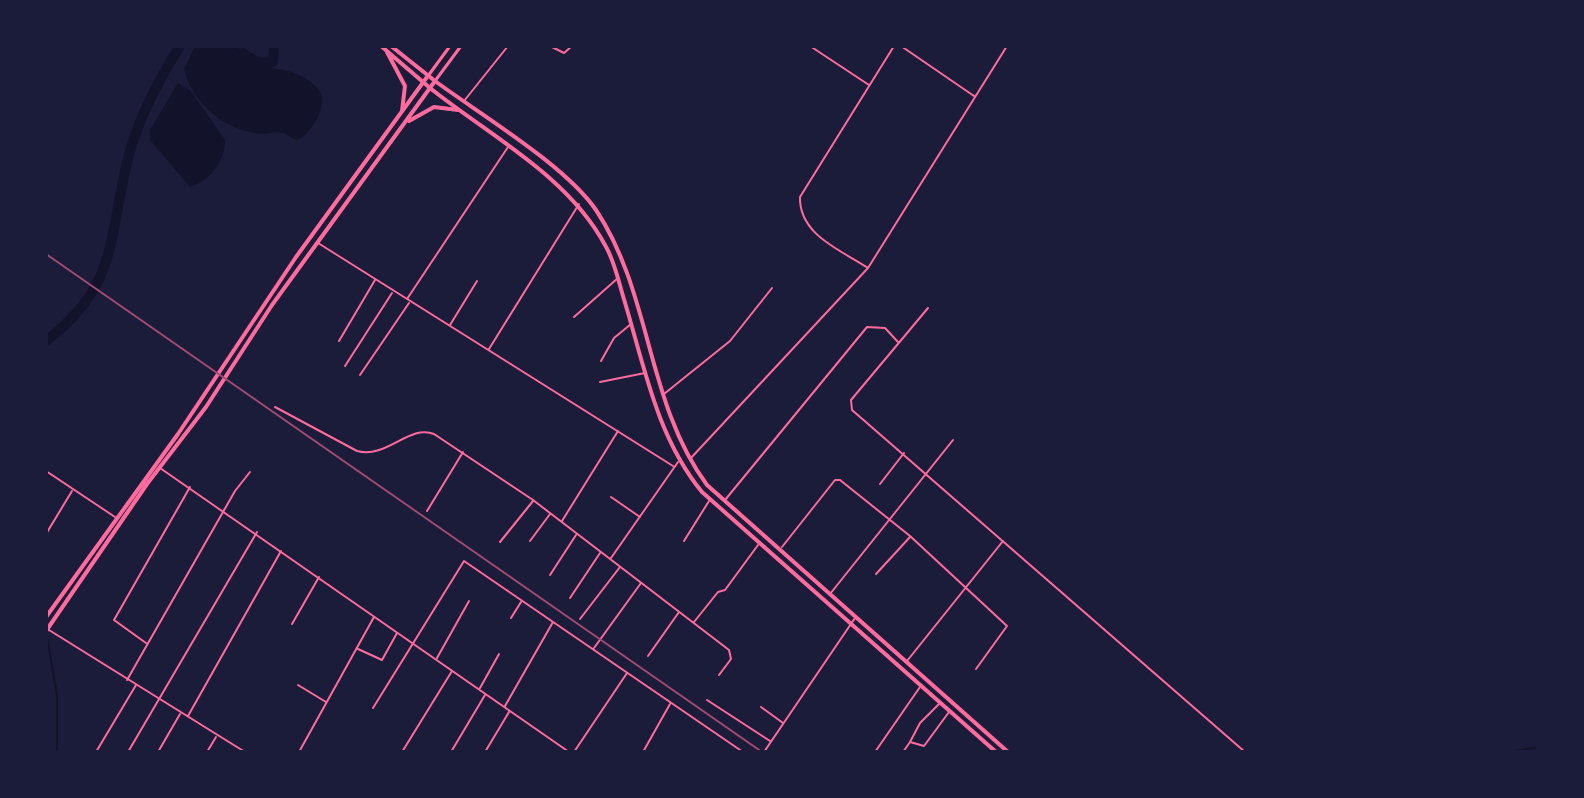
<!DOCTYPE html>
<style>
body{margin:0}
#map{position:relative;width:1584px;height:798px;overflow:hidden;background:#1b1b3a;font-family:Lato,sans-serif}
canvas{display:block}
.frame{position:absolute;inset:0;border:48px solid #1b1b3a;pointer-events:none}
</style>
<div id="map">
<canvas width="1584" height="798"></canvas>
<div class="frame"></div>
</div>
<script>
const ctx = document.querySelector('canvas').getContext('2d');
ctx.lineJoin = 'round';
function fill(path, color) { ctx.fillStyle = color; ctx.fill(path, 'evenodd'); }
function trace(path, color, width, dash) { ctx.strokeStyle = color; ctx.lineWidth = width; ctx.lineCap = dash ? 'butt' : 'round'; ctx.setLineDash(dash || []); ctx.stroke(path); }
const water = new Path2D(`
 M 195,46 L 228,46 C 253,79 296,57 321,93 C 326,109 312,133 297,140 C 293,139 290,136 286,134 C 277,130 265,135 255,133 C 222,128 193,102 184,70 Z
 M 178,83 L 191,91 L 225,140 C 226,160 209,182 190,187 L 150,140 L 150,130 Z`);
const stream = new Path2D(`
 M 46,630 L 57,696 L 57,752
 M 1511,752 L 1538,747`);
const river = new Path2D(`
 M 235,46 C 245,56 258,66 273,62 L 274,46
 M 46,341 C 117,287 108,242 127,163 C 136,122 158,81 180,46`);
const minor = new Path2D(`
 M 550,46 L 564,53 L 572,46
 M 810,46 L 869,85
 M 901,46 L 974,96
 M 464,101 L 508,46
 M 318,243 L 673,466
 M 868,268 C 841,250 799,235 800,197 L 894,46
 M 407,299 L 508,147
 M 928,308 L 851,400 L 852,410 L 1245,752
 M 574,317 L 618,278
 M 450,325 L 477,281
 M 339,341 L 375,280
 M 489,349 L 579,204
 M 601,361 L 614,338 L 631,324
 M 345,366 L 392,293
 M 360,375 L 409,303
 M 600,382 L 645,373
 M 664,394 L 730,341 L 772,288
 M 275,407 L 357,451 C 387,459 409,424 434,434 L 533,500 L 729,650 L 731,659 L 719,675
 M 690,459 L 868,268 L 1007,46
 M 160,468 L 569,752
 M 46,471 L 115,517
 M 880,484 L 904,453
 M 611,497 L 640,517
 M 725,500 L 867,327 L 885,328 L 898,342
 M 427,511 L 463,452
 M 562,521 L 618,431
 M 46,534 L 72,491
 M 530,541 L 550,514
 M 684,541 L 709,501
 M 500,542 L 533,501
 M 782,547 L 835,480 L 840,480 L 910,536 L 1007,626 L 976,669
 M 611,558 L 678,462
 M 876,574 L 910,537
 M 550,575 L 576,535
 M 830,594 L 953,440
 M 570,598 L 600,553
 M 511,618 L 521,602
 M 580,619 L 620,567
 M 694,622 L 718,592 L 725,590 L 758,545
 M 292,624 L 319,577
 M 49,630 L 245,752
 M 146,643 L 114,620 L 190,487
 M 594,648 L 641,583
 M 358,649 L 382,660 L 397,633
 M 648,656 L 679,612
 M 437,658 L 469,601
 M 907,661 L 1003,541
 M 127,680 L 235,491 L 250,472
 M 298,685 L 326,702
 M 480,688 L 499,654
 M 707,700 L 770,741
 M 505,706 L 553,622
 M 761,707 L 783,723
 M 373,708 L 464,561 L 743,752
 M 188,716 L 281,551
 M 910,742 L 920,723 L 939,704
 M 96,752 L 136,685
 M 128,752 L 257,532
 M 158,752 L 180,714
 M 207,752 L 216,737
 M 299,752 L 374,617
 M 402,752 L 452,671
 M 451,752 L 485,695
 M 485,752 L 509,712
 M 574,752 L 627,673
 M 643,752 L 670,704
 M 764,752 L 855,618
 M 875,752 L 920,687
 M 903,752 L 910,742 L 924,746 L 949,712`);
const tertiary = new Path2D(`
 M 428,76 L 450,46
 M 435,81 L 461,46`);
const primary = new Path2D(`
 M 435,81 C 481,115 565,165 596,210 C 652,294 646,403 707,485 L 1008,752
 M 430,88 C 490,136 568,176 605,245 C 614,260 618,279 623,296 C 644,364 656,436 702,492 L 996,752`);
const trunk = new Path2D(`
 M 381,46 L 430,88
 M 387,52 L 405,86 L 402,111
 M 409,121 L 434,107 L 458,110
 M 46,617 L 178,434 L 296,257 L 427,77
 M 46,631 L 147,484 L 206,407 L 272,305 L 435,81 L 391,46`);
const rail = new Path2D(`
 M 46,254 L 762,752`);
fill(water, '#12122b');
trace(stream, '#12122b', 2);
trace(river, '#12122b', 10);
trace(minor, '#ff6b9d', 2);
trace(tertiary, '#ff6b9d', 3);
trace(primary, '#ff6b9d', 4);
trace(trunk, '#ff6b9d', 4);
trace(rail, '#a44b75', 2);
</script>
